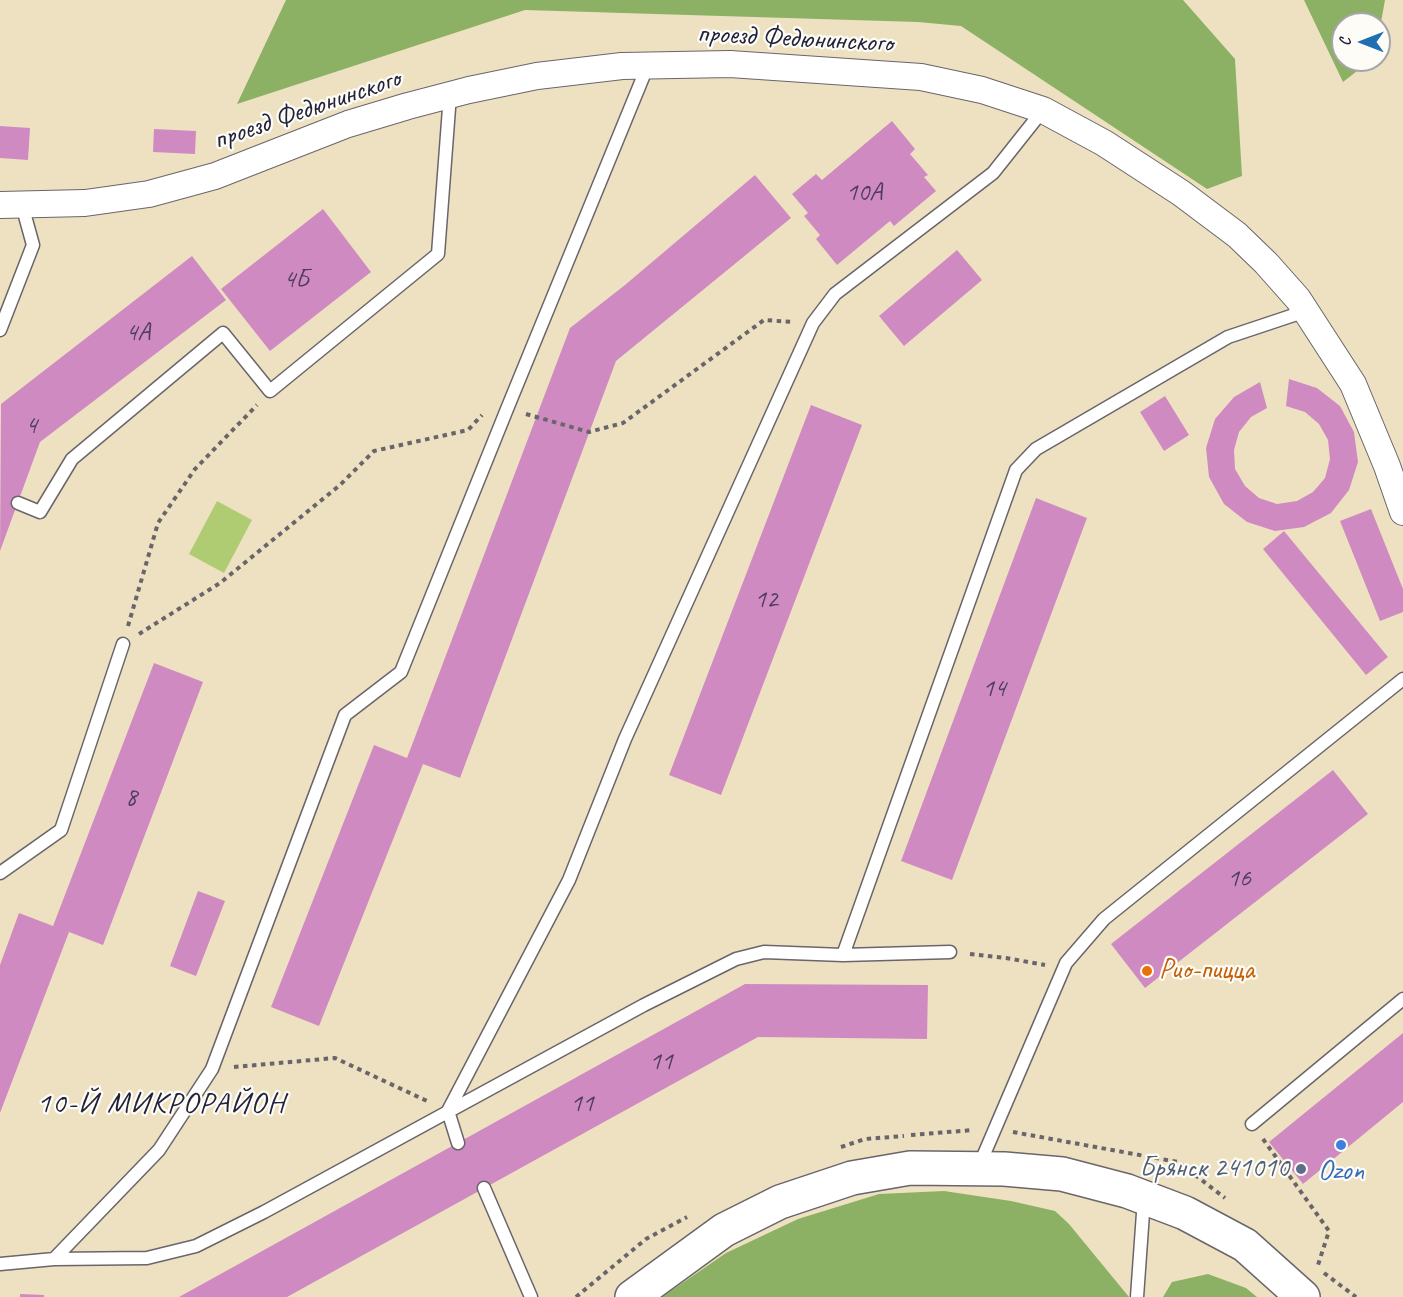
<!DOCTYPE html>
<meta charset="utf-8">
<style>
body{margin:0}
#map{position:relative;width:1403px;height:1297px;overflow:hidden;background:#eee1c1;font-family:Caveat,sans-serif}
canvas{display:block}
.north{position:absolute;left:1331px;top:12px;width:60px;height:60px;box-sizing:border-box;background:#fdfcf7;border:2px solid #a5a5ac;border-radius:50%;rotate:270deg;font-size:16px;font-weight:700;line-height:24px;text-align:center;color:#22223b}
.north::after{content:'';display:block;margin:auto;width:21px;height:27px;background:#1f6fb2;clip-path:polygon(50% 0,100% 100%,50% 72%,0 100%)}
</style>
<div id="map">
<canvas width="1403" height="1297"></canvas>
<div class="north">С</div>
</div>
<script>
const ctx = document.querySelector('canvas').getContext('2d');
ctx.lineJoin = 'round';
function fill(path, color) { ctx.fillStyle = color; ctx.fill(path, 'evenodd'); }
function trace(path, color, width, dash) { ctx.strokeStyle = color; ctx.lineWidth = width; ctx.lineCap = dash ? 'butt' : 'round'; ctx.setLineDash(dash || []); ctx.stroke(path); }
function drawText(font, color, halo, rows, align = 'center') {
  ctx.font = font + ' Caveat,sans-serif'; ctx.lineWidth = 4.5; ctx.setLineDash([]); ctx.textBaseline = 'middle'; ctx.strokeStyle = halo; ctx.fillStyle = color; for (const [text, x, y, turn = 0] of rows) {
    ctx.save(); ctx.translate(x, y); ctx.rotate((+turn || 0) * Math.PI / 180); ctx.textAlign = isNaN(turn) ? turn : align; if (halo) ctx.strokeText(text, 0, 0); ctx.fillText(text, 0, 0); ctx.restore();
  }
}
const green = new Path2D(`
 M 217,501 L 252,520 L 224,573 L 189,554 Z`);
const forest = new Path2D(`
 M 286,0 L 1183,0 L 1235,59 L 1242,176 L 1207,189 L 961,26 L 918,22 L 525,10 L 237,104 Z
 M 1304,0 L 1385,0 L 1379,33 L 1379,24 L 1343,24 L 1343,60 L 1371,60 L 1343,82 Z
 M 944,1191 L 1011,1201 L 1055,1211 L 1069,1224 L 1129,1297 L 662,1297 L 726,1253 L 798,1219 L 879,1194 Z
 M 1208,1274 L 1246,1288 L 1257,1297 L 1163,1297 L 1172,1282 Z`);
const building = new Path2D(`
 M 892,121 L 915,149 L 910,154 L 928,175 L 924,177 L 936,191 L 894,226 L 890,221 L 837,265 L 816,239 L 820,235 L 804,216 L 808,213 L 792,194 L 816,174 L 822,180 Z
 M 0,126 L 30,128 L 28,160 L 0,158 Z
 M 154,129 L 196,131 L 195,154 L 153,152 Z
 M 755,175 L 791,218 L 616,361 L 460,778 L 423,764 L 319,1026 L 271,1007 L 374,745 L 407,758 L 570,328 L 625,285 Z
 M 323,209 L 371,272 L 270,351 L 221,289 Z
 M 957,250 L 982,280 L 904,346 L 879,316 Z
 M 192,256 L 226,300 L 40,442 L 0,551 L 1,404 Z
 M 1289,379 L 1317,388 L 1340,406 L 1354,432 L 1358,462 L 1349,490 L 1331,513 L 1304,527 L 1275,531 L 1247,522 L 1224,504 L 1209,477 L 1206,448 L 1215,419 L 1234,397 L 1260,382 L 1267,408 L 1251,417 L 1239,432 L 1234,450 L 1235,469 L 1245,486 L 1259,498 L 1277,504 L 1297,501 L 1313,492 L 1325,478 L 1330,459 L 1328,440 L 1319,424 L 1305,412 L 1286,406 Z
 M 1165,396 L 1189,435 L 1164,451 L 1140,412 Z
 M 811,405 L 862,425 L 721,795 L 669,775 Z
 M 1036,498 L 1087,518 L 952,880 L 901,861 Z
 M 1371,509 L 1403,589 L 1403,612 L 1380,621 L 1340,521 Z
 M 1284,531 L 1388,657 L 1366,675 L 1263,549 Z
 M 154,663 L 203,682 L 103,945 L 69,932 L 0,1113 L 0,965 L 19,913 L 53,926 Z
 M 1333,770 L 1368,814 L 1145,988 L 1111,944 Z
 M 198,891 L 225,901 L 196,976 L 170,966 Z
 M 745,984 L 928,985 L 927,1039 L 758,1037 L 287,1297 L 179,1297 Z
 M 1403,1033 L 1403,1102 L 1303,1184 L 1269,1142 Z
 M 20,1294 L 44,1295 L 44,1297 L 20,1297 Z`);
const path = new Path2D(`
 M 526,414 L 589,432 L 623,423 L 764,320 L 793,322
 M 128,626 L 158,523 L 195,469 L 257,405
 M 139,634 L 220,583 L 340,485 L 374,451 L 468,430 L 482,415
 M 970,954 L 1006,958 L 1045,965
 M 234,1067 L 335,1058 L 427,1101
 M 1013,1132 L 1178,1162 L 1225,1198
 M 911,1135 L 973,1130
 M 1263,1139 L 1329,1231 L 1317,1268
 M 841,1147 L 865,1139 L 904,1136
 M 1324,1273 L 1356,1297
 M 576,1297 L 646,1239 L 687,1217`);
const lane = new Path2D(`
 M 0,330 L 33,245 L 22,205
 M 18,503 L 40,512 L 72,459 L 223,333 L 270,391 L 438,254 L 450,95
 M 0,873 L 61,830 L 123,644
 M 843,955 L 1016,470 L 1036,449 L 1228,337 L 1306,311
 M 1252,1124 L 1403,999
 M 458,1143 L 448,1111 L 569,880 L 625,739 L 813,323 L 835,294 L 993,173 L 1043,110
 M 979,1166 L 1066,963 L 1104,919 L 1403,679
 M 484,1188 L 531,1297
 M 54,1259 L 159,1150 L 212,1069 L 345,715 L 401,672 L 507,409 L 648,65
 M 0,1264 L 54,1259 L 147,1258 L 196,1246 L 264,1212 L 644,1005 L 736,959 L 764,952 L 843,955 L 950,952
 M 1137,1297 L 1144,1199`);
const street = new Path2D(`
 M 0,205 L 85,203 L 149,194 L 215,176 L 348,124 L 408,106 L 469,90 L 537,76 L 622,66 L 730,64 L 921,77 L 982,90 L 1043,110 L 1104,143 L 1181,193 L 1237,235 L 1266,263 L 1298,299 L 1353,384 L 1387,466 L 1403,512`);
const secondary = new Path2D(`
 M 632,1297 L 724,1230 L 780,1202 L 852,1178 L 910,1168 L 1004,1169 L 1062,1174 L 1127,1191 L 1185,1213 L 1245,1245 L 1303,1297`);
const markers = [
 [1147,971,6,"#e8710a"],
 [1341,1145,6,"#3f7fe0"],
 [1301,1169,6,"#5c6f8a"]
];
const numberNames = [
 ["10А",864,193],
 ["4Б",296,280],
 ["4А",138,333],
 ["4",31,426],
 ["12",766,600],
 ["14",994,689],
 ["8",131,798],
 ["16",1239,879],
 ["11",661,1062],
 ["11",582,1104]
];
const streetNames = [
 ["проезд Федюнинского",795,39,3],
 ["проезд Федюнинского",307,110,-19]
];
const foodNames = [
 ["Рио-пицца",1159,971]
];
const serviceNames = [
 ["Брянск 241010",1289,1169]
];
const shopNames = [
 ["Ozon",1341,1172]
];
const neighbourhoodNames = [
 ["10-Й МИКРОРАЙОН",161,1104]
];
fill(green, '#b0cc72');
fill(forest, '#8cb064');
fill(building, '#cf8bc1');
trace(lane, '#69656a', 15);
trace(street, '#69656a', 28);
trace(secondary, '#69656a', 36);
trace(path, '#69656a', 4, [4.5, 4.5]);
trace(lane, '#fff', 12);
trace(street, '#fff', 26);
trace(secondary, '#fff', 33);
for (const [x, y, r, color] of markers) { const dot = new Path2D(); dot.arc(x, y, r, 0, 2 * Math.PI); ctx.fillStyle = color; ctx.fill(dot); trace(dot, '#fdfcf7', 2); }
drawText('26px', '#4d3c5c', null, numberNames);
drawText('28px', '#22223b', '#fdfcf7', streetNames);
drawText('28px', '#c56008', '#fdfcf7', foodNames, 'left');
drawText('28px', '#4e5e75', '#fdfcf7', serviceNames, 'right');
drawText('28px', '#366cbe', '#fdfcf7', shopNames);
ctx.letterSpacing = '1.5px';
drawText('30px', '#22223b', '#fdfcf7', neighbourhoodNames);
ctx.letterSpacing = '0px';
</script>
